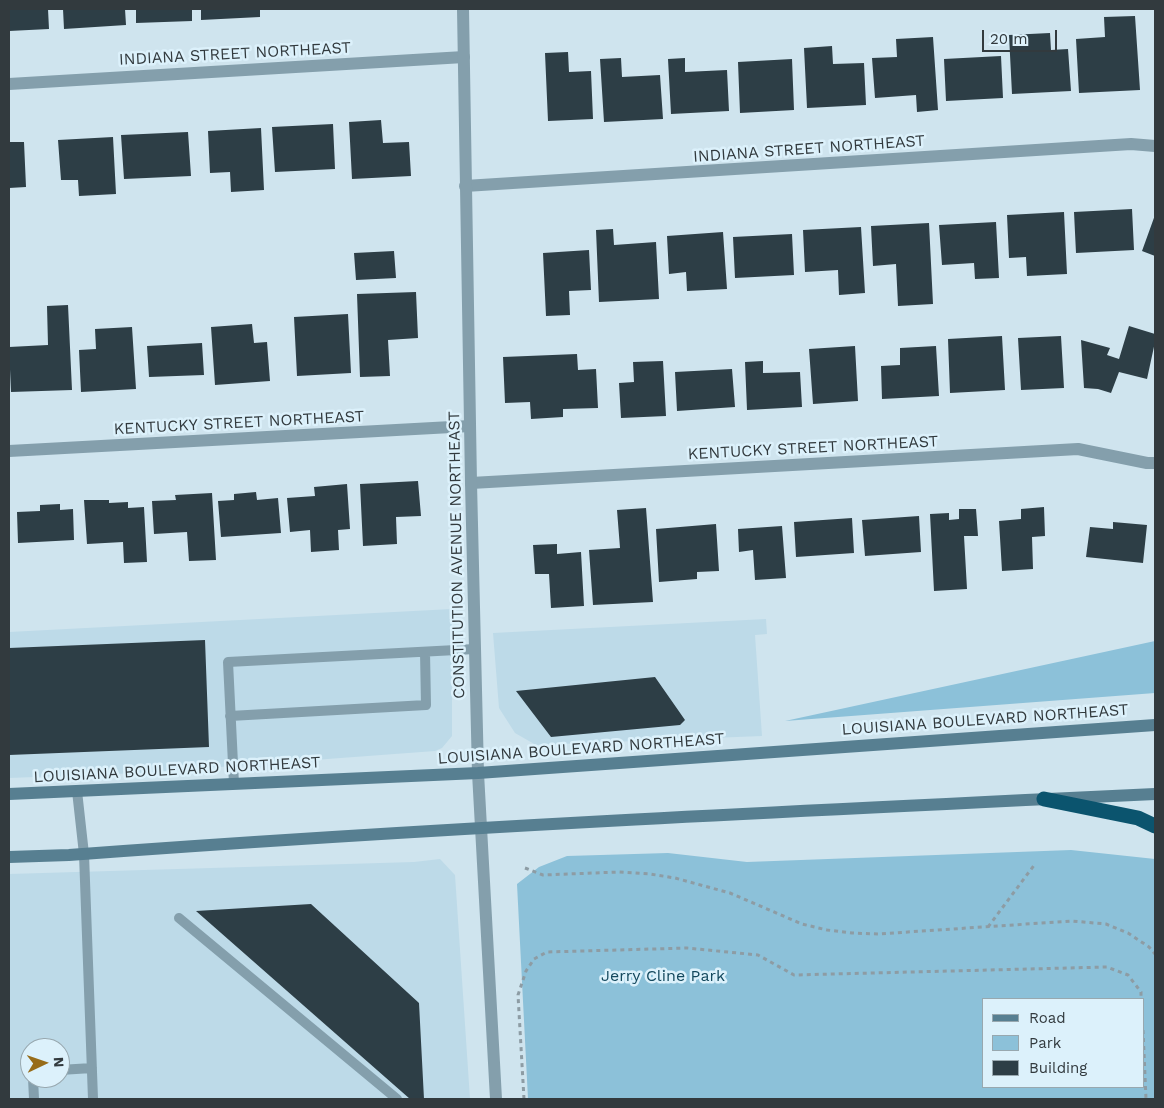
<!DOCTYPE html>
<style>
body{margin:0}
#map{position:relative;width:1164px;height:1108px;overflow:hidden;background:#cfe4ee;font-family:"Work Sans",sans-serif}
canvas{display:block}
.frame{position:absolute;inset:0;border:10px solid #323a3e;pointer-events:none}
.legend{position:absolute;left:982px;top:998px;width:162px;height:90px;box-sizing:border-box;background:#dcf1fb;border:1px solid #98a8af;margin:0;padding:6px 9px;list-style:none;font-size:15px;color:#323a3e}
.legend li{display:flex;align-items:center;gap:10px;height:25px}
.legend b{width:25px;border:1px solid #98a8af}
.north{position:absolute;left:20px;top:1038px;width:50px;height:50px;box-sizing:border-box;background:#dcf1fb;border:1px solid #98a8af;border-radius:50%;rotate:87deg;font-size:14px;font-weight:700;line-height:20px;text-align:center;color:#323a3e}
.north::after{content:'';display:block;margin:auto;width:18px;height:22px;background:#976c19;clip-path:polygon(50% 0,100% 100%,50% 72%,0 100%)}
.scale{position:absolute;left:982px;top:30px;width:75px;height:22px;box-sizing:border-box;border:2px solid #323a3e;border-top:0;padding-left:6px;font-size:15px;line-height:18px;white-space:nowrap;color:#323a3e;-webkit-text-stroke:4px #dcf1fb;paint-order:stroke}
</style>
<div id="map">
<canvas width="1164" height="1108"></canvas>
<div class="frame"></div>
<ul class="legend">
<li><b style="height:6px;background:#577f91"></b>Road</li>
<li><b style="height:14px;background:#8cc1d9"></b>Park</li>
<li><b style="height:14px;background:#2d3e46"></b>Building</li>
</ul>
<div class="north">N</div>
<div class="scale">20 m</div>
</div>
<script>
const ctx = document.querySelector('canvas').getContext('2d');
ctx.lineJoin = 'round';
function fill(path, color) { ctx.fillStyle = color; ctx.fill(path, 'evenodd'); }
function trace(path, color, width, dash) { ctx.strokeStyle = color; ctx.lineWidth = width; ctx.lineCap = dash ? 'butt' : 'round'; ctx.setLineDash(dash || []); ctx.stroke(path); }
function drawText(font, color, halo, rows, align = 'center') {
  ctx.font = font + ' "Work Sans",sans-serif'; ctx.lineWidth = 5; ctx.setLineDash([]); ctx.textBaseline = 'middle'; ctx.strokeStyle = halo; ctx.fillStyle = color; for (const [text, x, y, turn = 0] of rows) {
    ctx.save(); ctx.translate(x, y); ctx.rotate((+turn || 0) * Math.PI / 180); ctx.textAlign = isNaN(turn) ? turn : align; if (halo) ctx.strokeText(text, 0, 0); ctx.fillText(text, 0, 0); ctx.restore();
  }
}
const built = new Path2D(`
 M 452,609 L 452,736 L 442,748 L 435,751 L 139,773 L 9,778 L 9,632 Z
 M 766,619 L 767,634 L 755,635 L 762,736 L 536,745 L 515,733 L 499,708 L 493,633 Z
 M 440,859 L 455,875 L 470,1099 L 9,1099 L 9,874 L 414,862 ZM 30,1048 L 60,1048 L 60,1078 L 30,1078 Z`);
const green = new Path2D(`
 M 1155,641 L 1155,693 L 785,721 Z
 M 1071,850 L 1155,859 L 1155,1099 L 528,1099 L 517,884 L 539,867 L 567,856 L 668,853 L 747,862 ZM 1143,999 L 1143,1087 L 983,1087 L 983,999 Z`);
const building = new Path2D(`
 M 9,9 L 48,9 L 49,29 L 9,31 Z
 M 63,9 L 125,9 L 126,25 L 64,29 Z
 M 136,9 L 192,9 L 192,21 L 136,23 Z
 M 201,9 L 260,9 L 260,17 L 201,20 Z
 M 1135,16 L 1140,90 L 1079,93 L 1076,39 L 1105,37 L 1104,17 Z
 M 1050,33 L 1051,50 L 1068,49 L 1071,91 L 1012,94 L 1009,35 Z
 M 933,37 L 938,110 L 917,112 L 916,95 L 875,98 L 872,58 L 897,57 L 896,39 Z
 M 832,46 L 833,64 L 864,63 L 866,105 L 807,108 L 804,48 Z
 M 568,52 L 569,72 L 591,71 L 593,119 L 548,121 L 545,53 Z
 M 1001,56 L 1003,98 L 946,101 L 944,59 Z
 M 621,58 L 622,77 L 660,75 L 663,119 L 604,122 L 600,59 Z
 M 685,58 L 685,72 L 727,70 L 729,111 L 671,114 L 668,59 Z
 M 792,59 L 794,110 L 740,113 L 738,62 Z
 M 381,120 L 383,143 L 409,142 L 411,176 L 352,179 L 349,122 Z
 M 333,124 L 335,169 L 275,172 L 272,127 Z
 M 261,128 L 264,190 L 231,192 L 230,172 L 210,173 L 208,131 Z
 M 188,132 L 191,176 L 124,179 L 121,135 Z
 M 113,137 L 116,194 L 79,196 L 78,180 L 61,180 L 58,140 Z
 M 9,142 L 24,142 L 26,187 L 9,188 Z
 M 1132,209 L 1134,250 L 1076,253 L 1074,212 Z
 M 1064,212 L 1067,274 L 1027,276 L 1026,257 L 1009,258 L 1007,215 Z
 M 1155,215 L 1155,256 L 1142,251 Z
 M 996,222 L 999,278 L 975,279 L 974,263 L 942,265 L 939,225 Z
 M 929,223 L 933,304 L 898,306 L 896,264 L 873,266 L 871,226 Z
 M 861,227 L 865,293 L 839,295 L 838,270 L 805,272 L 803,230 Z
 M 613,229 L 614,245 L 656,242 L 659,299 L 599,302 L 596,230 Z
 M 723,232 L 727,289 L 687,291 L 686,272 L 669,274 L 667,236 Z
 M 792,234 L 794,275 L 735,278 L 733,237 Z
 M 589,250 L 591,290 L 569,291 L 570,315 L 546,316 L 543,253 Z
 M 394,251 L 396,278 L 356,280 L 354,253 Z
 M 416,292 L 418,338 L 388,340 L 390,376 L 360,377 L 357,294 Z
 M 68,305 L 72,390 L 11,392 L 9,347 L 48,345 L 47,306 Z
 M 348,314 L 351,373 L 297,376 L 294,317 Z
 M 252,324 L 254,343 L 267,342 L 270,381 L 215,385 L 211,327 Z
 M 1129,326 L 1155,334 L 1155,342 L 1147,379 L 1119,372 L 1111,393 L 1098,389 L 1084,388 L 1081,340 L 1110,348 L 1107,355 L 1119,359 Z
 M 132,327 L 136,389 L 81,392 L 79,350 L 96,349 L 95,329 Z
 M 1002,336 L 1005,390 L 950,393 L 948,339 Z
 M 1061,336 L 1064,388 L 1021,390 L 1018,338 Z
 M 202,343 L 204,375 L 149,377 L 147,346 Z
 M 855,346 L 858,401 L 813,404 L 809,349 Z
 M 936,346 L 939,396 L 882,399 L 881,366 L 900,365 L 900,348 Z
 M 577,354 L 578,370 L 596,369 L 598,408 L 563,409 L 563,417 L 531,419 L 530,402 L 505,403 L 503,357 Z
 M 663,361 L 666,416 L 621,418 L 619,383 L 634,382 L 633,362 Z
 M 763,361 L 763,373 L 800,372 L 802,407 L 747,410 L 745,362 Z
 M 732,369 L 735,407 L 677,411 L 675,372 Z
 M 418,481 L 421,516 L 396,517 L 397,544 L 363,546 L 360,484 Z
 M 347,484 L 350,529 L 338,530 L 339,550 L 311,552 L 310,530 L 290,532 L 287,498 L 315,496 L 314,487 Z
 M 256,492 L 257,500 L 278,498 L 281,533 L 221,537 L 218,501 L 234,500 L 234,494 Z
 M 212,493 L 216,560 L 189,561 L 187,532 L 154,534 L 152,501 L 176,500 L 175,495 Z
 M 84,500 L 109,500 L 109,503 L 128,502 L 128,508 L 144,507 L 147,562 L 124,563 L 123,542 L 87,544 Z
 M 60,504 L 60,510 L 73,509 L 74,540 L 18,543 L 17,512 L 40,511 L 40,505 Z
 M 1044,507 L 1045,536 L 1032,537 L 1033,569 L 1002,571 L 999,521 L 1021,519 L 1021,509 Z
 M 646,508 L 653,602 L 593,605 L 589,550 L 620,548 L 617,510 Z
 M 959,509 L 976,509 L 978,536 L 964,536 L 967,589 L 934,591 L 930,514 L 949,513 L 949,520 L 959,519 Z
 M 919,516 L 921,552 L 865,556 L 862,520 Z
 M 852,518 L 854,553 L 796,557 L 794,522 Z
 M 1113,522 L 1147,525 L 1143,563 L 1086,557 L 1090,527 L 1113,529 Z
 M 716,524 L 719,571 L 697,572 L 697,579 L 659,582 L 656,529 Z
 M 782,526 L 786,578 L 755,580 L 753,550 L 739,552 L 738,529 Z
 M 557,544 L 557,554 L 581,552 L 584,606 L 551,608 L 549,574 L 535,574 L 533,545 Z
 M 205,640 L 209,747 L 9,755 L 9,648 Z
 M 655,677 L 685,720 L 680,725 L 551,737 L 516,691 Z
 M 311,904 L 419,1003 L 424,1099 L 410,1099 L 196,911 Z`);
const path = new Path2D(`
 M 525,868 L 543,875 L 619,872 L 650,874 L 675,878 L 730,893 L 802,924 L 827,930 L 852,933 L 878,934 L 1072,921 L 1106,924 L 1128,933 L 1149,947 L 1155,954
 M 988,927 L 1035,864
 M 1143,1030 L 1146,1099
 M 524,1099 L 518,995 L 526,971 L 534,959 L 547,952 L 687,948 L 758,955 L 794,975 L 1107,967 L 1128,975 L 1141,992 L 1141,999`);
const service = new Path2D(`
 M 230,716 L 426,705 L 425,652
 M 234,784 L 228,662 L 475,649
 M 77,791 L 84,854 L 93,1099
 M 179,918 L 397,1099
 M 60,1070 L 92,1068
 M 33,1078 L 34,1099`);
const minor = new Path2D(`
 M 9,84 L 464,57
 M 465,186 L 1131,144 L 1155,146
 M 9,451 L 470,426
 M 471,483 L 1078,449 L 1147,463 L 1155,463`);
const tertiary = new Path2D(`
 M 463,9 L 471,483 L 478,773 L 496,1099`);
const secondary = new Path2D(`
 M 9,794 L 478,773 L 1155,725
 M 9,857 L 69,855 C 431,828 793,811 1155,794`);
const motorway = new Path2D(`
 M 1044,799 L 1138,818 L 1155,826`);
const streetNames = [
 ["INDIANA STREET NORTHEAST",235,54,-3],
 ["INDIANA STREET NORTHEAST",809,149,-4],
 ["KENTUCKY STREET NORTHEAST",239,423,-3],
 ["KENTUCKY STREET NORTHEAST",813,448,-3],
 ["CONSTITUTION AVENUE NORTHEAST",457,555,-91],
 ["LOUISIANA BOULEVARD NORTHEAST",985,720,-4],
 ["LOUISIANA BOULEVARD NORTHEAST",581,749,-4],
 ["LOUISIANA BOULEVARD NORTHEAST",177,770,-3]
];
const parkNames = [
 ["Jerry Cline Park",663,976]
];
fill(built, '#bddae8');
fill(green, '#8cc1d9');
fill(building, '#2d3e46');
trace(path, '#8d9ca4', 3, [4, 4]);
trace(service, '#849fac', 10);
trace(minor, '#849fac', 12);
trace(tertiary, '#849fac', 12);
trace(secondary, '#577f91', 12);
trace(motorway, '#0b546e', 15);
drawText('16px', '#323a3e', '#dcf1fb', streetNames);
drawText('16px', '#13485d', '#dcf1fb', parkNames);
</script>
